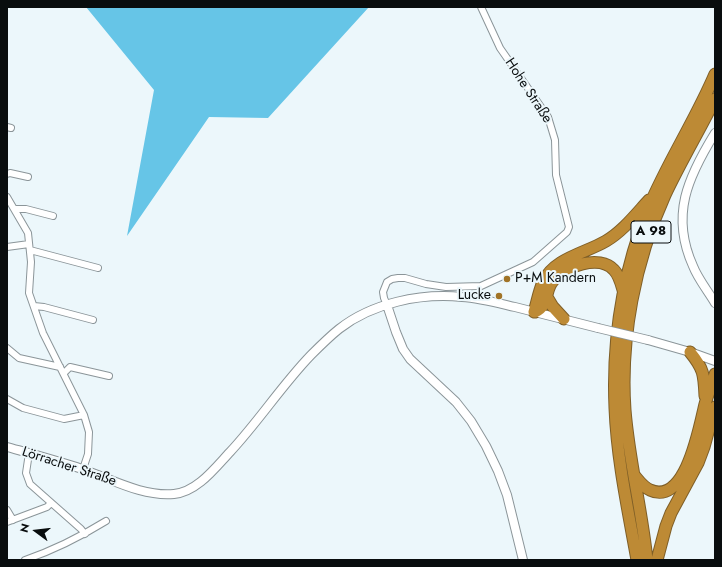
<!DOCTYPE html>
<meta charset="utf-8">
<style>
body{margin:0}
#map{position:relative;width:722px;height:567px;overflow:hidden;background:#ecf7fb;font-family:Jost,sans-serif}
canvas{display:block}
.frame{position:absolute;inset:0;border:8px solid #090d0e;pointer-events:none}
.north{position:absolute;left:16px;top:511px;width:40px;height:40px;-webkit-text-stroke:3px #ecf7fb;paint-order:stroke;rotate:285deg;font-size:11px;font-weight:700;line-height:16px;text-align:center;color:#090d0e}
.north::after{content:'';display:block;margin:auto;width:14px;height:18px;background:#090d0e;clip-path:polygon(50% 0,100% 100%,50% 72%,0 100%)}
</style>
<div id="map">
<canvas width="722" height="567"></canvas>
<div class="frame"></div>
<div class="north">N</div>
</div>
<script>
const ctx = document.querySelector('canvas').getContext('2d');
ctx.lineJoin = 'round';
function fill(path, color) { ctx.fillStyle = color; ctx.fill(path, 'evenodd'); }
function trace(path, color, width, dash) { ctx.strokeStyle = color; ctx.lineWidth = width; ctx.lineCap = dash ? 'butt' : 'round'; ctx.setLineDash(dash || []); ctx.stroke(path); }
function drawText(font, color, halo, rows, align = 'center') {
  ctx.font = font + ' Jost,sans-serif'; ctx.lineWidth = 4; ctx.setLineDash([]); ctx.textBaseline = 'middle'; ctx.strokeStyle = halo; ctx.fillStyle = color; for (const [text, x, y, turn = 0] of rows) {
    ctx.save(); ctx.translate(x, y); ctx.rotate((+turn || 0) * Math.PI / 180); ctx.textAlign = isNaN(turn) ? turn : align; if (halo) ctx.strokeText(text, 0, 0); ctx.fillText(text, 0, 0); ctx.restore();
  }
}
const forest = new Path2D(`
 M 86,7 L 369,7 L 268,118 L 209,117 L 127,236 L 154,90 Z`);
const minor = new Path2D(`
 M 7,127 L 11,128
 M 7,174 L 10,173 L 28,177
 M 7,197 L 28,233 L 31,262 L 29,293 L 43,333 L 84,415 L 89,432 L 88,454 L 83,469
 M 15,209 L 26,209 L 53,216
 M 7,247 L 29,244
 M 30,250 L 98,268
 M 387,305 L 384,298 L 383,292 L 387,282 L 392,279 L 398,278 L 405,278 L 426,284 L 446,287 L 481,286 L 533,262 L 567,232 L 569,227 L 556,175 L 555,140 L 548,117 L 500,48 L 481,7
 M 34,306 L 44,307 L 93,320
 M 7,348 L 19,358 L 60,367
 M 64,373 L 70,367 L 109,376
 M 7,399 L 23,408 L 64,419 L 84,415
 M 29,453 L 26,473 L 30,484 L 81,529 L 85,534
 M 7,510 L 13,520
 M 7,522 L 47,507 L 51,503
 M 25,560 C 54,550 80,537 106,521`);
const tertiary = new Path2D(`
 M 715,133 C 688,177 670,215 693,266 C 698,279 708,291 715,303
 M 387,305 L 396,332 L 403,349 L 410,359 L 456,402 L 471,421 L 486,446 L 498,471 L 507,495 L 523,560
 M 648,340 L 690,352 L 715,361
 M 7,447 C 32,454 58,461 82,469 C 111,479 143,497 174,494 C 197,492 215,468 230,452 C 259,421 282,385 311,355 C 320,346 329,337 339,329 C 372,303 420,293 462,297 C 480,298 498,303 515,307 C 543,314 571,321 598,328`);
const motorway = new Path2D(`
 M 547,297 L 553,307 L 564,319
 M 534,312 C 537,302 539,291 543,282 C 554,258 586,253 606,241 C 623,231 636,214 649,200
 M 535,312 C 550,305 544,291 553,281 C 564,266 600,254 614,270 C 619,275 621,283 623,290
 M 690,352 C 704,369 704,375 705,396
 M 634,475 C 639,481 643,487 650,490 C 686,507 700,424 705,404 C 708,394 712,384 715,374
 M 637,560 C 628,510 617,459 615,408 C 612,340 623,272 648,209 C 667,163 695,121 715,74
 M 647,560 C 642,510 629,461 625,410 C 620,339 635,261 665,195 C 680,163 699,131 715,99
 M 657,560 L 666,526 L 671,513 L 698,463 L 704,447 L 715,407`);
const tertiaryBridge = new Path2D(`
 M 598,328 L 648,340`);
const markers = [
 [507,279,4,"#a17326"],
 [499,296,4,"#a17326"]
];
const shields = [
 [651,232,40]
];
const shieldNames = [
 ["A 98",651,232]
];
const streetNames = [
 ["Hohe Straße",528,91,57],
 ["Lörracher Straße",69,467,18]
];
const poiNames = [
 ["P+M Kandern",515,279],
 ["Lucke",491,296,"right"]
];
fill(forest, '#66c5e7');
trace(minor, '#8b9599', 8);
trace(tertiary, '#8b9599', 10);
trace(motorway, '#7e5e27', 13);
trace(minor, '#fff', 6);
trace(tertiary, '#fff', 8);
trace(motorway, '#bd8a35', 11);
trace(tertiaryBridge, '#8b9599', 10, []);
trace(tertiaryBridge, '#fff', 8);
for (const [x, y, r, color] of markers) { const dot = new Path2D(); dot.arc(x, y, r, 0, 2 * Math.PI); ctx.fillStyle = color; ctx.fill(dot); trace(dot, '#ecf7fb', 1.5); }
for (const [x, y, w] of shields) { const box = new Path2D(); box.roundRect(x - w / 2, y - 11, w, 22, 3); ctx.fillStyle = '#ecf7fb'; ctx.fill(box); trace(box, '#090d0e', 1); }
drawText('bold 13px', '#090d0e', null, shieldNames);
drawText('14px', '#090d0e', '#ecf7fb', streetNames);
drawText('14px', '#090d0e', '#ecf7fb', poiNames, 'left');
</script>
